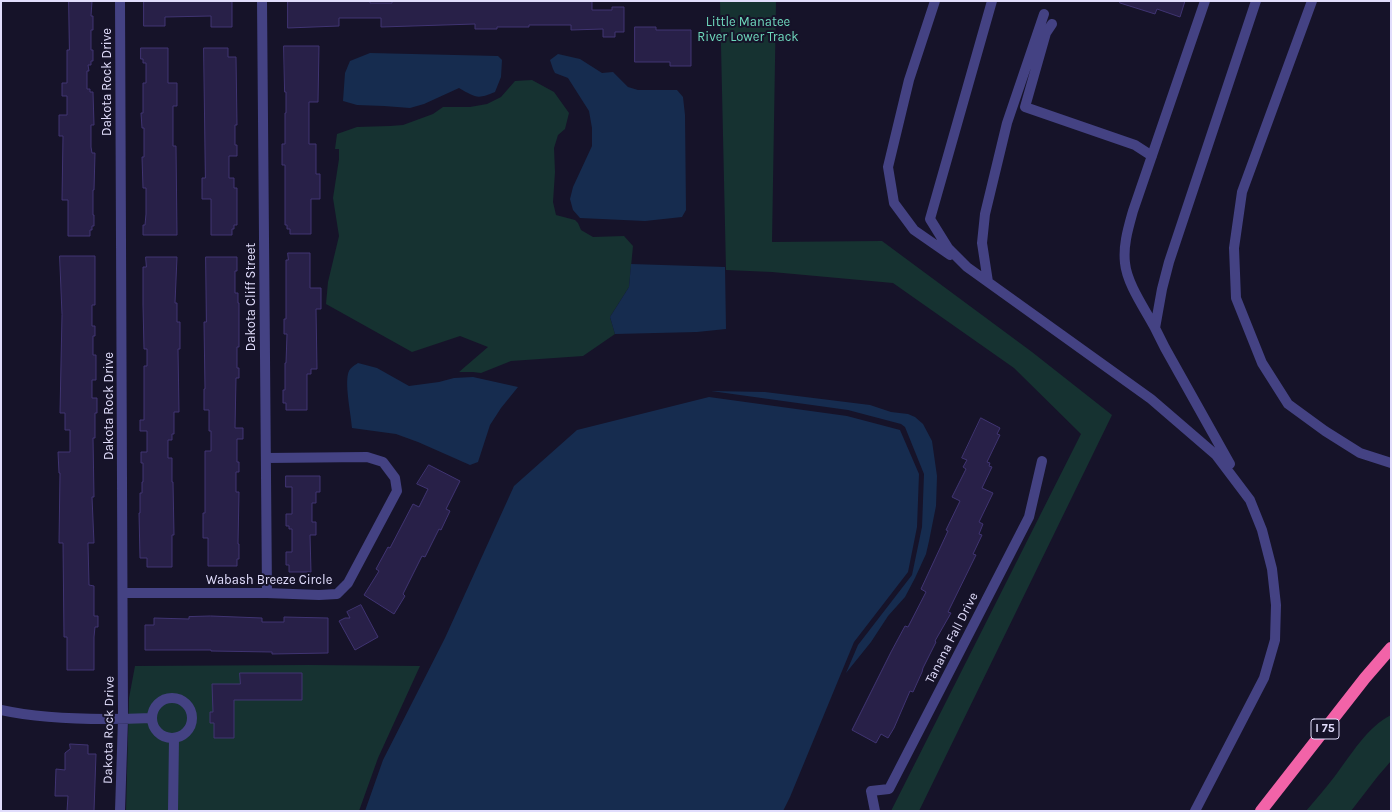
<!DOCTYPE html>
<style>
body{margin:0}
#map{position:relative;width:1392px;height:812px;overflow:hidden;background:#161329;font-family:Karla,sans-serif}
canvas{display:block}
.frame{position:absolute;inset:0;border:2px solid #e1ddfc;pointer-events:none}
</style>
<div id="map">
<canvas width="1392" height="812"></canvas>
<div class="frame"></div>
</div>
<script>
const ctx = document.querySelector('canvas').getContext('2d');
ctx.lineJoin = 'round';
function fill(path, color) { ctx.fillStyle = color; ctx.fill(path, 'evenodd'); }
function trace(path, color, width, dash) { ctx.strokeStyle = color; ctx.lineWidth = width; ctx.lineCap = dash ? 'butt' : 'round'; ctx.setLineDash(dash || []); ctx.stroke(path); }
function drawText(font, color, halo, rows, align = 'center') {
  ctx.font = font + ' Karla,sans-serif'; ctx.lineWidth = 4; ctx.setLineDash([]); ctx.textBaseline = 'middle'; ctx.strokeStyle = halo; ctx.fillStyle = color; for (const [text, x, y, turn = 0] of rows) {
    ctx.save(); ctx.translate(x, y); ctx.rotate((+turn || 0) * Math.PI / 180); ctx.textAlign = isNaN(turn) ? turn : align; if (halo) ctx.strokeText(text, 0, 0); ctx.fillText(text, 0, 0); ctx.restore();
  }
}
const green = new Path2D(`
 M 720,1 L 776,1 L 772,242 L 882,241 L 1032,352 L 1112,415 L 919,811 L 891,811 L 1081,434 L 1014,368 L 893,283 L 772,272 L 726,270 Z
 M 532,80 L 554,92 L 569,113 L 565,129 L 558,135 L 554,148 L 555,172 L 553,202 L 556,215 L 575,220 L 578,223 L 581,230 L 593,237 L 624,236 L 633,246 L 629,287 L 610,317 L 615,334 L 583,356 L 511,361 L 481,373 L 473,372 L 459,372 L 488,347 L 460,336 L 412,352 L 326,304 L 328,282 L 339,236 L 333,198 L 339,159 L 339,149 L 335,149 L 337,134 L 357,127 L 390,126 L 403,125 L 433,114 L 443,107 L 470,107 L 487,104 L 501,97 L 515,81 Z
 M 309,665 L 420,666 L 378,758 L 359,811 L 126,811 L 129,698 L 135,666 Z
 M 1391,715 L 1391,761 L 1378,776 L 1351,811 L 1306,811 C 1316,799 1326,788 1335,776 C 1351,755 1367,727 1391,715 Z`);
const water = new Path2D(`
 M 370,53 L 498,56 L 502,60 L 501,77 L 495,92 C 477,100 475,97 459,88 L 424,104 L 410,108 L 384,106 L 357,105 L 343,101 L 345,73 L 350,61 Z
 M 558,54 L 580,59 L 602,73 L 613,72 L 628,87 L 638,90 L 677,90 L 683,97 L 685,115 L 686,210 L 682,217 L 645,221 L 580,218 L 573,210 L 570,199 L 573,187 L 592,146 L 592,128 L 589,111 L 568,78 L 555,73 L 553,69 L 550,60 Z
 M 631,264 L 725,267 L 726,329 L 697,332 L 615,334 L 610,317 L 629,287 Z
 M 358,363 L 377,368 L 409,386 L 439,382 L 454,378 L 473,377 L 518,387 L 501,408 L 490,425 L 478,462 L 470,465 L 418,442 L 396,434 L 352,428 C 351,414 345,387 348,374 C 349,369 353,366 358,363 Z
 M 711,391 L 765,392 L 870,405 L 891,412 L 908,414 L 915,417 L 923,424 L 932,441 L 937,476 L 936,506 L 929,541 L 926,554 L 915,578 L 905,597 L 888,616 L 871,642 L 846,673 L 858,645 L 912,575 L 922,527 L 924,474 L 905,427 L 901,424 L 848,410 Z
 M 709,397 L 847,416 L 900,430 L 919,474 L 917,527 L 908,572 L 854,642 L 790,797 L 783,811 L 365,811 L 383,760 L 445,638 L 514,486 L 577,430 Z`);
const building = new Path2D(`
 M 69,1 L 92,1 L 91,16 L 93,16 L 93,30 L 91,30 L 91,50 L 93,50 L 93,61 L 91,61 L 91,65 L 88,65 L 89,71 L 87,71 L 87,89 L 90,89 L 90,92 L 93,92 L 94,125 L 91,125 L 91,147 L 92,153 L 95,153 L 94,190 L 93,190 L 93,215 L 94,215 L 94,226 L 92,226 L 92,230 L 90,230 L 90,236 L 68,236 L 68,200 L 62,200 L 63,136 L 59,136 L 59,115 L 67,115 L 67,96 L 62,96 L 62,83 L 67,83 L 67,50 L 69,50 Z
 M 144,1 L 232,1 L 232,27 L 211,27 L 211,16 L 165,17 L 165,26 L 144,26 Z
 M 288,1 L 370,1 L 370,3 L 392,3 L 392,1 L 592,1 L 592,10 L 612,10 L 612,7 L 624,7 L 624,32 L 615,32 L 615,37 L 603,37 L 603,29 L 571,30 L 571,25 L 529,25 L 529,27 L 497,27 L 497,29 L 475,29 L 475,24 L 381,27 L 381,18 L 339,18 L 339,26 L 288,28 Z
 M 1120,1 L 1185,1 L 1180,17 L 1157,9 L 1155,14 L 1120,3 Z
 M 635,27 L 656,27 L 656,30 L 691,30 L 691,66 L 670,66 L 670,62 L 635,62 Z
 M 284,46 L 319,46 L 318,102 L 309,102 L 309,144 L 316,144 L 316,174 L 320,174 L 320,199 L 311,199 L 311,234 L 290,234 L 290,229 L 287,229 L 287,225 L 285,225 L 285,165 L 282,165 L 282,144 L 285,144 L 285,113 L 286,113 L 286,92 L 285,92 Z
 M 141,48 L 168,48 L 168,83 L 177,83 L 177,106 L 173,106 L 173,146 L 176,146 L 177,235 L 143,235 L 143,225 L 145,225 L 146,214 L 146,188 L 143,188 L 142,157 L 144,157 L 144,128 L 142,128 L 141,113 L 143,113 L 143,83 L 146,83 L 146,63 L 143,63 L 143,59 L 141,59 Z
 M 204,48 L 228,48 L 228,57 L 236,57 L 237,125 L 235,125 L 235,145 L 237,145 L 237,156 L 229,156 L 229,178 L 234,178 L 234,188 L 237,188 L 237,225 L 234,225 L 234,229 L 232,229 L 232,235 L 211,235 L 211,199 L 202,199 L 202,178 L 205,178 Z
 M 288,253 L 310,253 L 310,288 L 321,288 L 321,309 L 316,309 L 317,369 L 311,369 L 311,374 L 307,374 L 307,410 L 286,410 L 286,403 L 283,403 L 283,390 L 285,390 L 285,363 L 286,363 L 287,334 L 284,334 L 284,319 L 286,319 L 286,260 L 288,260 Z
 M 60,256 L 95,256 L 95,305 L 92,305 L 92,326 L 95,326 L 95,336 L 93,336 L 93,355 L 96,355 L 96,380 L 92,380 L 92,398 L 97,398 L 97,413 L 95,413 L 95,438 L 93,438 L 94,497 L 92,497 L 94,543 L 88,543 L 89,585 L 94,586 L 94,616 L 98,616 L 98,627 L 95,627 L 94,637 L 94,670 L 67,670 L 67,637 L 64,637 L 63,543 L 59,543 L 60,473 L 59,473 L 58,452 L 70,452 L 70,430 L 65,430 L 65,413 L 60,413 L 62,315 Z
 M 146,257 L 177,257 L 175,303 L 177,303 L 177,322 L 180,322 L 180,349 L 178,349 L 179,412 L 174,412 L 174,434 L 172,434 L 172,440 L 168,440 L 168,458 L 172,458 L 172,482 L 173,482 L 174,535 L 172,535 L 172,567 L 147,567 L 147,558 L 140,558 L 139,513 L 140,513 L 140,493 L 142,493 L 142,482 L 143,482 L 143,463 L 141,463 L 141,452 L 147,452 L 147,431 L 140,431 L 140,420 L 144,420 L 144,366 L 147,366 L 147,349 L 144,349 L 143,305 L 143,267 L 146,267 Z
 M 206,257 L 237,257 L 237,271 L 235,271 L 235,293 L 238,293 L 238,303 L 239,303 L 239,347 L 237,347 L 237,368 L 239,368 L 239,378 L 236,378 L 235,428 L 243,428 L 243,439 L 237,439 L 237,462 L 239,462 L 239,472 L 236,472 L 236,492 L 239,492 L 238,544 L 239,544 L 239,559 L 237,559 L 237,566 L 208,566 L 208,538 L 203,538 L 203,513 L 205,513 L 205,451 L 211,451 L 211,431 L 209,431 L 209,410 L 204,410 L 204,389 L 205,389 L 204,322 L 206,322 Z
 M 981,418 L 1000,428 L 997,434 L 1000,435 L 987,462 L 990,463 L 989,466 L 992,467 L 982,488 L 993,493 L 979,522 L 983,524 L 979,534 L 982,535 L 973,554 L 976,555 L 948,612 L 951,613 L 935,641 L 936,642 L 923,668 L 922,672 L 913,692 L 910,691 L 894,728 L 888,738 L 881,734 L 876,743 L 852,730 L 891,652 L 905,626 L 908,627 L 926,592 L 921,589 L 948,531 L 946,530 L 960,501 L 952,497 L 966,469 L 963,467 L 967,460 L 962,458 Z
 M 429,465 L 460,481 L 446,509 L 450,511 L 441,530 L 439,529 L 425,557 L 422,556 L 403,594 L 405,596 L 394,614 L 364,595 L 379,571 L 376,569 L 388,547 L 390,548 L 413,504 L 419,507 L 428,489 L 417,484 Z
 M 286,476 L 320,476 L 320,492 L 316,492 L 316,503 L 312,503 L 312,522 L 316,522 L 316,535 L 310,535 L 311,572 L 289,572 L 289,565 L 286,565 L 286,552 L 292,552 L 292,529 L 289,529 L 289,526 L 286,526 L 286,514 L 292,514 L 292,487 L 286,487 Z
 M 361,605 L 378,637 L 355,650 L 339,621 L 345,618 L 350,618 L 347,612 Z
 M 211,616 L 262,618 L 262,622 L 284,622 L 284,617 L 328,618 L 328,653 L 272,654 L 272,652 L 211,651 L 211,650 L 145,650 L 145,625 L 154,625 L 154,618 L 189,619 L 189,617 Z
 M 240,673 L 302,673 L 302,700 L 234,700 L 234,738 L 214,738 L 214,723 L 210,723 L 210,712 L 213,712 L 212,684 L 240,684 Z
 M 70,744 L 88,745 L 88,754 L 96,754 L 94,811 L 67,811 L 68,796 L 55,796 L 56,769 L 65,770 L 65,753 L 70,749 Z`);
const minor = new Path2D(`
 M 120,1 L 123,719 L 120,811
 M 262,1 L 267,593
 M 935,1 L 909,80 L 888,167 L 894,203 L 914,230 L 950,255
 M 992,1 L 930,219 L 948,248 L 967,267 L 1151,399 L 1216,455 L 1250,500 L 1262,530 L 1272,569 L 1276,605 L 1275,640 L 1264,678 L 1195,811
 M 1312,1 L 1242,192 L 1234,248 L 1236,298 L 1262,363 L 1288,404 L 1325,431 L 1360,453 L 1391,463
 M 1052,24 L 1046,33 L 1025,107 L 1135,145 L 1152,156
 M 988,282 L 982,243 L 985,214 L 1007,123 L 1044,14
 M 1155,328 C 1145,309 1127,284 1125,263 C 1123,245 1128,229 1133,211 L 1205,1
 M 1230,464 L 1165,348 L 1155,328 L 1162,289 L 1169,262 L 1256,1
 M 123,593 L 267,593 L 319,595 L 337,594 L 348,583 L 397,491 L 395,478 L 383,462 L 367,457 L 266,458
 M152 718a20 20 0 1 1 40 0a20 20 0 1 1-40 0Z
 M 1,710 C 47,720 105,720 152,718
 M 173,811 L 174,738
 M 875,811 L 871,791 L 889,789 L 1029,517 L 1042,461`);
const highway = new Path2D(`
 M 1261,811 L 1365,678 L 1391,648`);
const shields = [
 [1325,729,28]
];
const shieldNames = [
 ["I 75",1325,729]
];
const parkNames = [
 ["Little Manatee",748,22],
 ["River Lower Track",748,37]
];
const streetNames = [
 ["Dakota Rock Drive",107,82,-90],
 ["Dakota Cliff Street",251,297,-90],
 ["Dakota Rock Drive",109,406,-90],
 ["Wabash Breeze Circle",269,580],
 ["Tanana Fall Drive",952,638,-63],
 ["Dakota Rock Drive",109,730,-89]
];
fill(green, '#163231');
fill(water, '#162c4f');
fill(building, '#282048');
trace(building, '#403472', 1);
trace(minor, '#444283', 10);
trace(highway, '#f263a8', 12);
for (const [x, y, w] of shields) { const box = new Path2D(); box.roundRect(x - w / 2, y - 10, w, 20, 3); ctx.fillStyle = '#161329'; ctx.fill(box); trace(box, '#e1ddfc', 1); }
drawText('bold 12px', '#e1ddfc', null, shieldNames);
drawText('13px', '#6ed7bc', '#161329', parkNames);
drawText('13px', '#e1ddfc', '#161329', streetNames);
</script>
